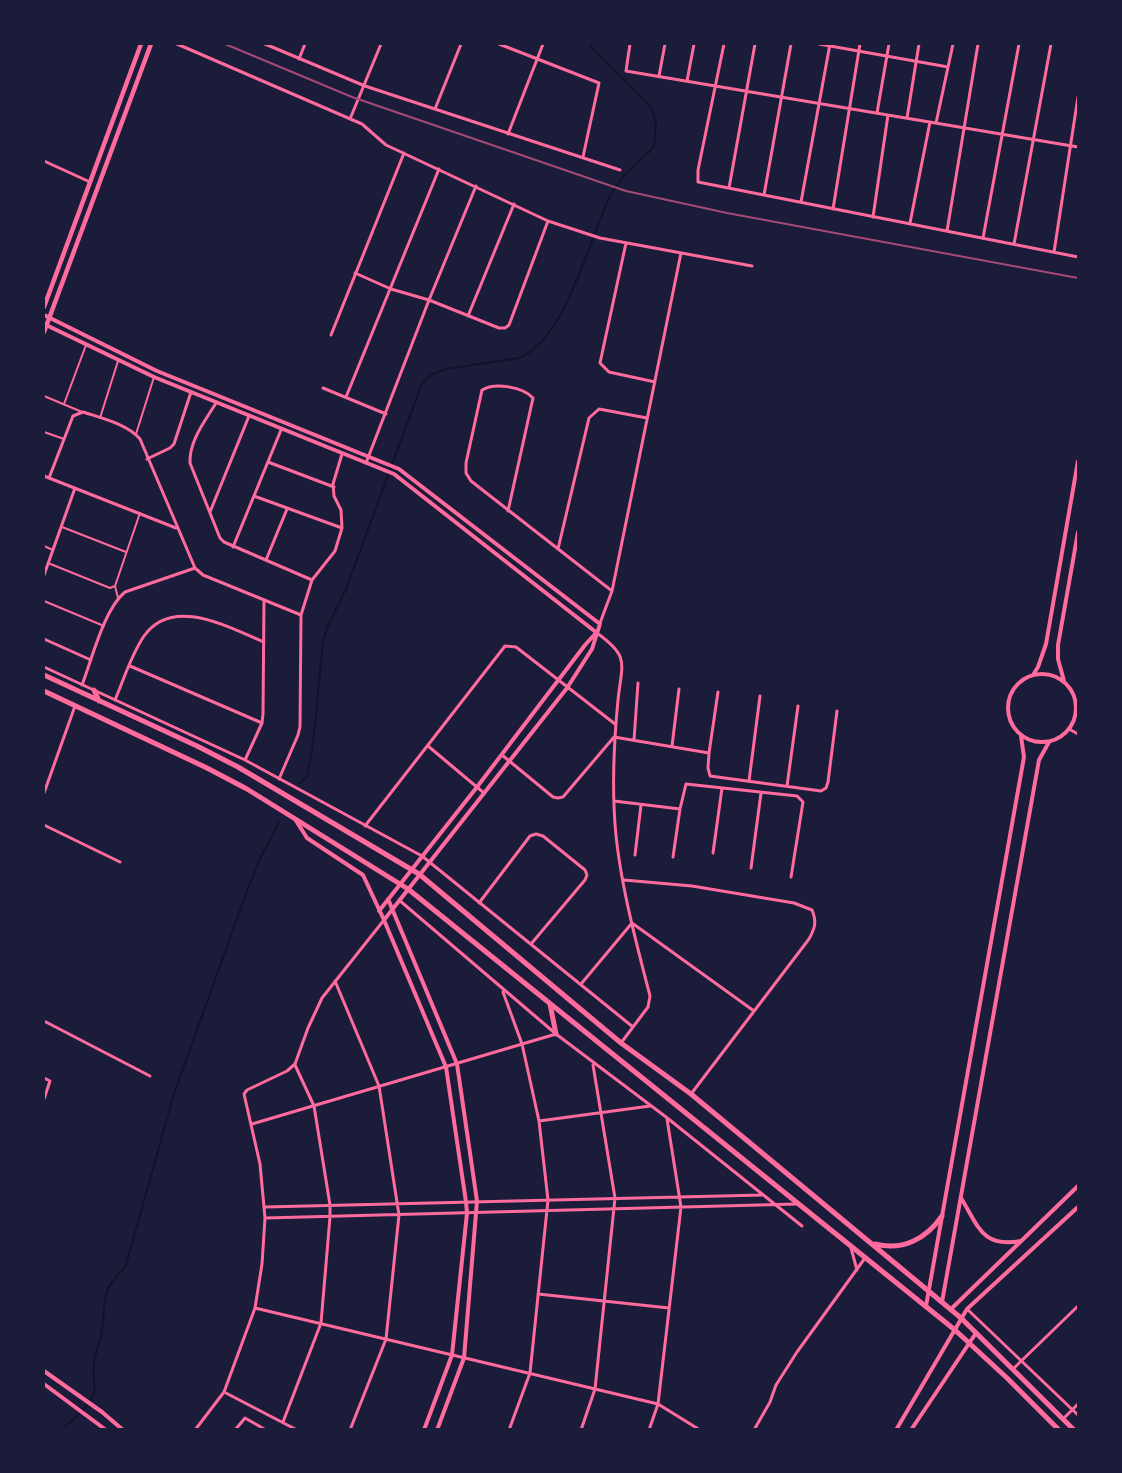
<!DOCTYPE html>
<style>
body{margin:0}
#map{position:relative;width:1122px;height:1473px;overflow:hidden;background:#1b1b3a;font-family:Helvetica,sans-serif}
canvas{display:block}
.frame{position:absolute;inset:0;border:45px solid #1b1b3a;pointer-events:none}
</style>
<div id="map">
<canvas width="1122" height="1473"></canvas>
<div class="frame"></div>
</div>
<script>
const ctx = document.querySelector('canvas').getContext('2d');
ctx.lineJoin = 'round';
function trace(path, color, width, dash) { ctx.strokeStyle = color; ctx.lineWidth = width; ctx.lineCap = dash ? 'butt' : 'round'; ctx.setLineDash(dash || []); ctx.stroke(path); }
const stream = new Path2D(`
 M 300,783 L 307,777 L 313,744 L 323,641 L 327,628 L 346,589 L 421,386 L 430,375 L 446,369 L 519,358 C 566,339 589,239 611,194 C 621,176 640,161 654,147 L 656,123 L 651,107 L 591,47 L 590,44
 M 61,1430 C 72,1420 86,1410 93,1396 C 97,1387 92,1373 94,1363 C 95,1354 99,1345 101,1336 C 107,1306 98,1291 125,1268 L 174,1094 L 244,899 L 260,858 L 279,823`);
const pedestrian = new Path2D(`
 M 44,396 L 82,412
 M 64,404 L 86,345
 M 100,418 L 118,361
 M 44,432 L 64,439
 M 136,434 L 154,377
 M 62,527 L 126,552
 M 44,546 L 53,550
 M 48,563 L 110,588 L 115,586
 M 118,598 L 115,586 L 140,513
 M 44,601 L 104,626`);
const minor = new Path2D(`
 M 177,44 L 362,124 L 386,145 L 548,221 L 600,238 L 752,266
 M 265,44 L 365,86 L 620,170
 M 499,44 L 599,83 L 583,157
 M 630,44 L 626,71 L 1078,147
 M 724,44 L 698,170 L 698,182 L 1078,257
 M 819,44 L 948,67
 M 299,59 L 305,44
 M 659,76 L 665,44
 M 687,81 L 694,44
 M 435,109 L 461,44
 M 877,113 L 889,44
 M 907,118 L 919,44
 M 350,119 L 381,44
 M 936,123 L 953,44
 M 508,134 L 543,44
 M 44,161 L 90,182
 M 729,188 L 755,44
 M 764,195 L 791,44
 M 801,202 L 830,44
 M 833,209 L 860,44
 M 873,217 L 888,115
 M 910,223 L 930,122
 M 947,231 L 978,44
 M 983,238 L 1019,44
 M 626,243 L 600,363 L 609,372 L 655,382
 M 1014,244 L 1051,44
 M 1054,252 L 1078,97
 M 355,273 L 391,289 L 429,300 L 499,328 L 505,328 L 509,325 L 548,221
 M 468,316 L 514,204
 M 331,335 L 404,153
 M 323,388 L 386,414
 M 346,397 L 439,169
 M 216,403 C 205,421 189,441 190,463 L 220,538 L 224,542 L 312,580
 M 147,459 L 170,448 L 174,444 L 191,392
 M 268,462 L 334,487
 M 366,463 L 429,300 L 476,186
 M 44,476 L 176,528
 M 49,478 L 73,416 L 83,412 C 101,418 127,424 140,439 L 195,568 L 203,575 L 301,615
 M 254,496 L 342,528
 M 508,511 L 533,398 C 523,387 495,382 482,390 L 466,463 L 466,473 L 471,481 L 612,591
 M 210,512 L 249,416
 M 233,547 L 281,430
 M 558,549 L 589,418 L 599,409 L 647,418
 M 266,560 L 287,509
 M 44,575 L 75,488
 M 600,623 L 612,591 L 681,253
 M 597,633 C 630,657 622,662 618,700 C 614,741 612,783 615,824 C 619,879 636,942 650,996 L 648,1007 L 621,1043
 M 44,639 L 91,660
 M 130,666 L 262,723
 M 44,667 L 245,760 L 422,856 L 633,1027
 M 82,685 C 92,659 104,609 125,592 L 195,568
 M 115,700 C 124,679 131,655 144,636 C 173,595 229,628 264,642
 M 1076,715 L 1078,716
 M 1069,729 L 1078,734
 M 634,740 L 638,683
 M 428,746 L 484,793
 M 672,746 L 679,689
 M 709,753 L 718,692
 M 502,755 L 553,797 L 558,798 L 563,797 L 614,737 L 709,753 L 708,768 L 710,776 L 821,791 L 826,788 L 828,782 L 837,711
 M 245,760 L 262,723 L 263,714 L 264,600
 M 279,779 L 298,735 L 300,727 L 301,615 L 312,580 L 335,551 L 342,528 L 341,510 L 334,496 L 333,484 L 342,454
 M 749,781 L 760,696
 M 787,786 L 798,706
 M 44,793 L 75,706
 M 614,801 L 680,809 L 686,784 L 797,796 L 803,802 L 791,877
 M 44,825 L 120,862
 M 365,826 L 505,646 L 516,647 L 615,724
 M 713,853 L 722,788
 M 635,855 L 641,805
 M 673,857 L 680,809
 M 751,868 L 761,793
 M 624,880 L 692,886 L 794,903 L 812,910 C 817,922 815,928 809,939 L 691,1094
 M 399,900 L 556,1034 L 666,1117 L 802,1226
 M 479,903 L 530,836 L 536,834 L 543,836 L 585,870 L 587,875 L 585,880 L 531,944
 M 335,981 L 379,1086 L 399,1215 L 386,1339 L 350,1430
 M 581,984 L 632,923 L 754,1011
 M 503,992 L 522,1044 L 539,1121 L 548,1200 L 530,1373 L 509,1430
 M 44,1021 L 150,1076
 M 44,1078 L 50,1081 L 44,1099
 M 539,1121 L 650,1106
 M 252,1124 L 556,1034
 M 265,1207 L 762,1195
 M 265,1218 L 797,1204
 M 851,1248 L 857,1270
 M 538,1294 L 669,1308
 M 255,1308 L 658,1404 L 700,1430
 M 967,1309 L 1078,1415
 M 1013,1369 L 1078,1306
 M 224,1392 L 297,1430
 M 1063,1419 L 1078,1404
 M 283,1422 L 321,1323 L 330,1217 L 330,1205 L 314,1106 L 295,1065
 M 195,1430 L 224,1392 L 255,1308 L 262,1264 L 265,1218 L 260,1164 L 244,1094 L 247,1090 L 287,1071 L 295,1064 L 308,1028 L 322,998 L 384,920
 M 235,1430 L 245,1418 L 266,1430
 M 581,1430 L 595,1389 L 615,1198 L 593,1065
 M 649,1430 L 658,1404 L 681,1207 L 667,1119
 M 754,1430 L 770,1402 L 776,1385 L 797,1352 L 865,1258`);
const tertiary = new Path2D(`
 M 44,315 L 157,371 L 399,469 L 600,624 L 592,649 L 567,688 L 384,920
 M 44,324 L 154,377 L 394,474 L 597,633
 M1008 708a34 34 0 1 1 68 0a34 34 0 1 1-68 0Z
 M 1033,675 L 1038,667 L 1046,644 L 1078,461
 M 1064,681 L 1058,659 L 1058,645 L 1078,532
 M 295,819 L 307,838 L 363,875 L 384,920 L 446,1067 L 466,1202 L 467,1213 L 452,1355 L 424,1430
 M 388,899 L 457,1064 L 477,1201 L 464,1358 L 437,1430
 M 379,911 L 477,787 L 585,645 L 596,633
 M 961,1198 C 979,1227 982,1248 1021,1241
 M 942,1302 L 1039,760 L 1049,742
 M 926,1306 L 1024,757 L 1021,736
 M 951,1309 L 1078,1186
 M 44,1371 L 102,1412 L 123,1430
 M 44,1384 L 106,1430
 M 896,1430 L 967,1309 L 1078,1207
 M 911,1430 L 976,1333`);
const secondary = new Path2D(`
 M 44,307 L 141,44
 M 44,332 L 151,44`);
const primary = new Path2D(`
 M 44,675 L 197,746 L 238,767 L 419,874 L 621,1043 L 691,1094 L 961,1318 L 1074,1430
 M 94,690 L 99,701
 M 44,691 L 207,768 L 247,789 L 408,889 L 955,1330 L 1007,1378 L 1059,1430
 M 550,1004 L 556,1034
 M 875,1244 C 903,1251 926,1239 942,1216`);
const rail = new Path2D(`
 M 225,44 L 352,97 L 626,191 L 727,213 L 1078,278`);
trace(stream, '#12122b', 2);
trace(pedestrian, '#ff6b9d', 2);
trace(minor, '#ff6b9d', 3);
trace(tertiary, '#ff6b9d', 4);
trace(secondary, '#ff6b9d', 4.5);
trace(primary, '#ff6b9d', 5);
trace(rail, '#a44b75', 2);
</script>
